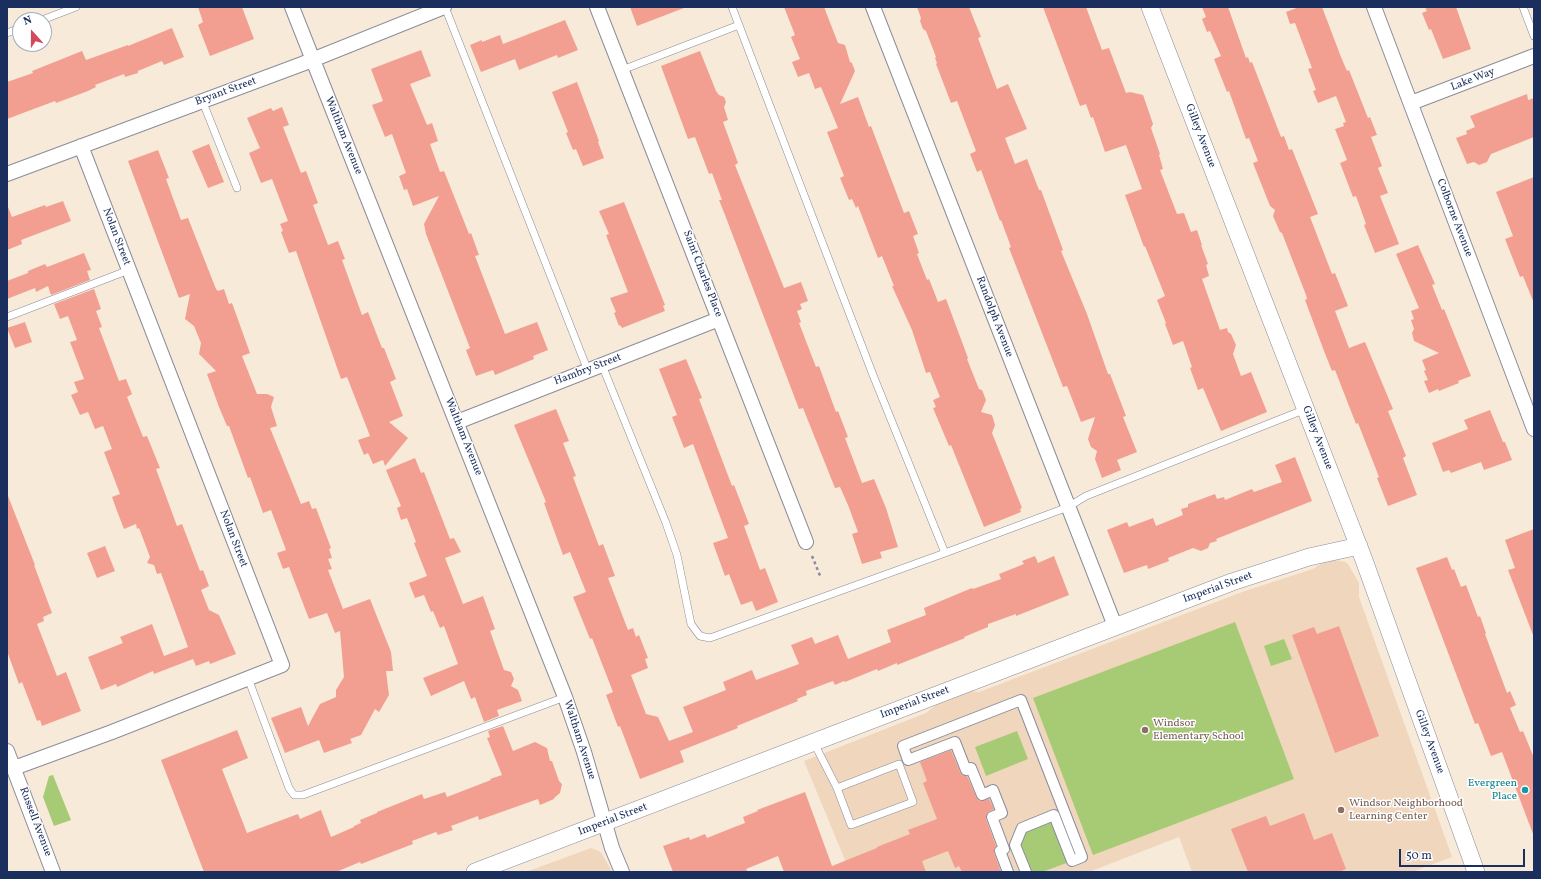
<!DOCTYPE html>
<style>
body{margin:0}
#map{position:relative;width:1541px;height:879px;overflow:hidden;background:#f8ead8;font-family:Vollkorn,serif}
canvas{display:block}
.frame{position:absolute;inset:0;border:8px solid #1b2f5e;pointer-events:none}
.north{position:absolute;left:12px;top:12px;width:40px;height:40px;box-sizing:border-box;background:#fff;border:1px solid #a4acbf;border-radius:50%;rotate:339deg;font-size:11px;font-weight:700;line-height:16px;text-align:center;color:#1b2f5e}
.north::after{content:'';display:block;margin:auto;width:14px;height:18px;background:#d1495b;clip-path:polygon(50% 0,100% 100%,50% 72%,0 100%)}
.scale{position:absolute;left:1399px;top:849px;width:126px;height:18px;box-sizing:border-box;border:2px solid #1b2f5e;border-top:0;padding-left:5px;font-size:12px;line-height:14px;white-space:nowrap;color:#1b2f5e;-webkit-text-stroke:3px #fff;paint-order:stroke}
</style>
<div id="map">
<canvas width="1541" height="879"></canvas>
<div class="frame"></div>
<div class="north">N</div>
<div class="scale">50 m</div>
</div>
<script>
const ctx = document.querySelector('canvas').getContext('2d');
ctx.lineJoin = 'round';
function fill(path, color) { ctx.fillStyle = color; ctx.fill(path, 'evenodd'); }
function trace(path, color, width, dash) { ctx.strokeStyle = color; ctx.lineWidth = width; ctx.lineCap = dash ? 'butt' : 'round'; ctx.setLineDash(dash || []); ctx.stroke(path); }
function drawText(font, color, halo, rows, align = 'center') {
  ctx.font = font + ' Vollkorn,serif'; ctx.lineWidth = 3; ctx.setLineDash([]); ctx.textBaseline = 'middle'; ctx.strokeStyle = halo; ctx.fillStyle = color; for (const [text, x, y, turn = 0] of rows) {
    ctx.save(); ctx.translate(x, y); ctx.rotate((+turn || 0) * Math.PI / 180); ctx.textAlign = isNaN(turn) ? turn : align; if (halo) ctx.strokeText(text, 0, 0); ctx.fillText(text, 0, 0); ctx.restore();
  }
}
const built = new Path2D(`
 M 1335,560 L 1345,562 L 1348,564 L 1359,583 L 1359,597 L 1452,857 L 1412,872 L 1192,872 L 1179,837 L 1089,872 L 850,872 L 804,761 L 926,713 L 938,703 L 969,691 L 979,692 L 1245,591 L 1313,569 L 1324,562 Z
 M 591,848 L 599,851 L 602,854 L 612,872 L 526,872 Z`);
const green = new Path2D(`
 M 1235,622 L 1294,779 L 1093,855 L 1033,698 Z
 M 1284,639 L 1292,659 L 1271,666 L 1264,646 Z
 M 1017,731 L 1028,759 L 986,776 L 975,747 Z
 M 53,775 L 71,820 L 54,826 L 43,797 L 49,776 Z
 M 1054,815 L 1072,861 L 1042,872 L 1026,872 L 1015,845 L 1022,828 Z`);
const building = new Path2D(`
 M 198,7 L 242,7 L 254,39 L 210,56 L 198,25 L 203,22 Z
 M 630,7 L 684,7 L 684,8 L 637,26 Z
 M 784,7 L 824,7 L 838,43 L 845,45 L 850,62 L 852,63 L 855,71 L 840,104 L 858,97 L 869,127 L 871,126 L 904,213 L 909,211 L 918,234 L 913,236 L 919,253 L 917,254 L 927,280 L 929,279 L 938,302 L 946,299 L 968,358 L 967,359 L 979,389 L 982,390 L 986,400 L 981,412 L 992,415 L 995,425 L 992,433 L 1022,508 L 1020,509 L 1021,512 L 984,527 L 951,445 L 949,446 L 933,408 L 936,407 L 933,400 L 940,397 L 930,372 L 926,373 L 912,330 L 892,286 L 894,286 L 882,256 L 878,258 L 858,206 L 856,208 L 852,199 L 849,200 L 840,178 L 844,176 L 827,132 L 838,128 L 821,87 L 815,89 L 809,73 L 798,77 L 792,62 L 800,59 L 791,37 L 795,35 Z
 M 917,7 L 969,7 L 981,37 L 978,38 L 997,89 L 1008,84 L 1027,129 L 1005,138 L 1015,164 L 1027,159 L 1039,190 L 1041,190 L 1063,250 L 1061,251 L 1087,314 L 1108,374 L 1110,374 L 1126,416 L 1123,417 L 1137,452 L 1117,460 L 1121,470 L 1102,478 L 1095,459 L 1097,451 L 1091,447 L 1088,439 L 1095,417 L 1081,422 L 1067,386 L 1063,387 L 1009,248 L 1011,247 L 1001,220 L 1000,221 L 981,170 L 977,172 L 970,154 L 976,151 L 957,101 L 951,103 L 936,64 L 937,63 L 935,58 L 936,57 L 926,31 L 923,29 L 920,21 L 921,18 Z
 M 1043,7 L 1086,7 L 1102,50 L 1109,48 L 1126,93 L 1130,92 L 1143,95 L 1150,115 L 1153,124 L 1151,128 L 1160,154 L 1159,155 L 1163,169 L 1160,170 L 1177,214 L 1184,213 L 1191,232 L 1197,230 L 1202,245 L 1201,245 L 1208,264 L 1206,265 L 1209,276 L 1202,279 L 1220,330 L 1227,328 L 1228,332 L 1231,334 L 1236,345 L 1233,354 L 1241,376 L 1251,372 L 1267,412 L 1221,431 L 1203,388 L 1198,390 L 1190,368 L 1192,367 L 1183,341 L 1173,345 L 1165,324 L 1166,323 L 1157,300 L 1165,296 L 1145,246 L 1144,247 L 1125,195 L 1142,189 L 1126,145 L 1105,152 L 1093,117 L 1091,118 L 1086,104 L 1080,106 Z
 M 1202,7 L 1228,7 L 1246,58 L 1248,57 L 1250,63 L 1252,62 L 1281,137 L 1284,136 L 1289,150 L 1292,149 L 1318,214 L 1310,217 L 1332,274 L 1335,273 L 1348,306 L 1335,311 L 1349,348 L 1365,342 L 1393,409 L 1388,411 L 1406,456 L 1403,458 L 1417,495 L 1388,506 L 1377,478 L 1379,477 L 1358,423 L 1356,424 L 1335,370 L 1332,371 L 1324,351 L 1305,300 L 1307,299 L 1306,295 L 1282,233 L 1280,232 L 1273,216 L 1275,210 L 1270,206 L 1253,163 L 1258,161 L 1249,138 L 1246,139 L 1229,91 L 1227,92 L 1214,59 L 1221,56 L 1210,31 L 1207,32 L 1202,19 L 1206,17 Z
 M 1299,7 L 1322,7 L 1341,57 L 1347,71 L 1349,70 L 1368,118 L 1370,117 L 1377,135 L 1371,137 L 1382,166 L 1378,168 L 1388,193 L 1380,196 L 1399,244 L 1375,253 L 1364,225 L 1366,224 L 1356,196 L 1353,197 L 1340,163 L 1347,160 L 1335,129 L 1344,126 L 1343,123 L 1346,122 L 1336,96 L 1318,103 L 1313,91 L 1316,90 L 1308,69 L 1312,68 L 1295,23 L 1290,24 L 1286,12 Z
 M 1425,7 L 1456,7 L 1471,49 L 1443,59 L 1431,29 L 1429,30 L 1422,13 L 1427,11 Z
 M 565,20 L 578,50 L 558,58 L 557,55 L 519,70 L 515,59 L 481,72 L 470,45 L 482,40 L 482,42 L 500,35 L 503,44 Z
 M 172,28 L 184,57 L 164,65 L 162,61 L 138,71 L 138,73 L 125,77 L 124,74 L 95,85 L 96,87 L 88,91 L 56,103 L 55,101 L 7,119 L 7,82 L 33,73 L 32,71 L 82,51 L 86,60 L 128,45 L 128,46 Z
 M 421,50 L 431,76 L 410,84 L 427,125 L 432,123 L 438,141 L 430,144 L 440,172 L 444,171 L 469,234 L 471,233 L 479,255 L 475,256 L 505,334 L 537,322 L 548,350 L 533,356 L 534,359 L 495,375 L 493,370 L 476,376 L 466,350 L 470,348 L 426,234 L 424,224 L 439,196 L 413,206 L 407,189 L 404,190 L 399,176 L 406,173 L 392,134 L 385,137 L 372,105 L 383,101 L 371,69 Z
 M 700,51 L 716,91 L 719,95 L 724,97 L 726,102 L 724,107 L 728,120 L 723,122 L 738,163 L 735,165 L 784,288 L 801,282 L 808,301 L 800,304 L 802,309 L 797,311 L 801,322 L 799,323 L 816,367 L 819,366 L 836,412 L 838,411 L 848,437 L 845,438 L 862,483 L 874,479 L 886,508 L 898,547 L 880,552 L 882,558 L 862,564 L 852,534 L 858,532 L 848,505 L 840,487 L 835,488 L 803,408 L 799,409 L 725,215 L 719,200 L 722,200 L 712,173 L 709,174 L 695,137 L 688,139 L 661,66 Z
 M 577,82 L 599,141 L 598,142 L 604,158 L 583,166 L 576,149 L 573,150 L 566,133 L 568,132 L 552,92 Z
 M 1527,94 L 1528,100 L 1534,98 L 1534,137 L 1491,154 L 1487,162 L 1479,165 L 1474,162 L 1467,164 L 1456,138 L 1467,134 L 1466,131 L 1475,127 L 1470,116 Z
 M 282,107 L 289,125 L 283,127 L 301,173 L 306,171 L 318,203 L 313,205 L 328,245 L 338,241 L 345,259 L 342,260 L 362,315 L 368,312 L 382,348 L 384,348 L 396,379 L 390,382 L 403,416 L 389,422 L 408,438 L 385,466 L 383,460 L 373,464 L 368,453 L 364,455 L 358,440 L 370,436 L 347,377 L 341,379 L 296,251 L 289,253 L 281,232 L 283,231 L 280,224 L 288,221 L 272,179 L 261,183 L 249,153 L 260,148 L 247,118 L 271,108 L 273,111 Z
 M 209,144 L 224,182 L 208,188 L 192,151 Z
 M 158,150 L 169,178 L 166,179 L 181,220 L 188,218 L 216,289 L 218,291 L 224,289 L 229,304 L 232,303 L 250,353 L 242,356 L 257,394 L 267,394 L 274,397 L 271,407 L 277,426 L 270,428 L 301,504 L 309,501 L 312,509 L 316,508 L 331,548 L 329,549 L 332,558 L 328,559 L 332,569 L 328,570 L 343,609 L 370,599 L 391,652 L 393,671 L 386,671 L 389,695 L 379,712 L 375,709 L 361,735 L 350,739 L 352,743 L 324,753 L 319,740 L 285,753 L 271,718 L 301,707 L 308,726 L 320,704 L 336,697 L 336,690 L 344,677 L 340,631 L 335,633 L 327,613 L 309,619 L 289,567 L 283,569 L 277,553 L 286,550 L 271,510 L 263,513 L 250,477 L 248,478 L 229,426 L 227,426 L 219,407 L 207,374 L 216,371 L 199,354 L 201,343 L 194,326 L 185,319 L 190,294 L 179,298 L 128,161 Z
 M 1534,177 L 1534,301 L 1533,301 L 1523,276 L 1520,277 L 1505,239 L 1513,236 L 1496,192 Z
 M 63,201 L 71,221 L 21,240 L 22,244 L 7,250 L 7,208 L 8,207 L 12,217 L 45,205 L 46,207 Z
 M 624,202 L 665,305 L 663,306 L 665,311 L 622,328 L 620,325 L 619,326 L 614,313 L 616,312 L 610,298 L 628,292 L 606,235 L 609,234 L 599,211 Z
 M 1418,245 L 1435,284 L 1432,285 L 1442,310 L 1444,309 L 1471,376 L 1458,381 L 1459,383 L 1439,391 L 1438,389 L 1429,393 L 1424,381 L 1428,380 L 1424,371 L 1426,370 L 1422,360 L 1439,353 L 1414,341 L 1412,333 L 1414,329 L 1411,320 L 1414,319 L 1411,311 L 1419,308 L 1396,254 Z
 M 84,253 L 91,270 L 87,271 L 90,280 L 51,295 L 48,286 L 36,292 L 35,288 L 7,299 L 7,281 L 28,273 L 28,271 L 45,264 L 47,267 Z
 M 94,289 L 101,309 L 96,311 L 102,327 L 99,328 L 119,381 L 126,379 L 132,394 L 127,397 L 143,437 L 147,436 L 160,468 L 156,469 L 177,526 L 182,524 L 200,571 L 203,570 L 209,586 L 201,590 L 209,610 L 219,615 L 236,654 L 210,664 L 209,661 L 196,666 L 193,659 L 154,674 L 153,671 L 117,687 L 116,684 L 101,690 L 88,657 L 123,643 L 120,637 L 152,624 L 164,656 L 188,647 L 161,573 L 157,574 L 154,565 L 147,563 L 150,557 L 139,528 L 137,529 L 136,524 L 124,529 L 117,511 L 112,497 L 120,494 L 104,452 L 112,449 L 103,426 L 95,429 L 88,412 L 80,415 L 71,395 L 78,392 L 74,382 L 84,379 L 70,342 L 77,340 L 68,316 L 60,319 L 54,304 Z
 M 25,322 L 32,342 L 15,348 L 7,328 Z
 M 686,359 L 702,398 L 699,399 L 732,486 L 734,485 L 749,524 L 744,526 L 760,570 L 765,568 L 778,602 L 756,611 L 752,601 L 741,605 L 729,574 L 725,576 L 713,543 L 728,538 L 693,444 L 684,448 L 672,417 L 677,415 L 659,369 Z
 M 556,409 L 569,441 L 563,443 L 576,476 L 573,477 L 599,546 L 603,544 L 615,576 L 608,578 L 628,630 L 633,628 L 636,637 L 639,635 L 648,658 L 645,659 L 648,668 L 631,675 L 646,714 L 658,717 L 669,741 L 693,732 L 683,707 L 726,690 L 723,682 L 752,670 L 756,680 L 799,664 L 791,645 L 812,637 L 815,644 L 838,635 L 848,659 L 891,642 L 887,630 L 926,615 L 924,608 L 972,588 L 973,589 L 1001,579 L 999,574 L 1024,564 L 1022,561 L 1035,556 L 1038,563 L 1054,556 L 1069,595 L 1016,616 L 1016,614 L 988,624 L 988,627 L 964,637 L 965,638 L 897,665 L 897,663 L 878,671 L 877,669 L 845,682 L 844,681 L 835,685 L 833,681 L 806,691 L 807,695 L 797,699 L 798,701 L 737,726 L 738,728 L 680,751 L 684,762 L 640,779 L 620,726 L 618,727 L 606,695 L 613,692 L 592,638 L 590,639 L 573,597 L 586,592 L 570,552 L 563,555 L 544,503 L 546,502 L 514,425 Z
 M 1490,410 L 1503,442 L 1505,442 L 1512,460 L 1484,470 L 1481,462 L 1451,473 L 1449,470 L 1443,472 L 1432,443 L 1468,429 L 1464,420 Z
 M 1295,457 L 1312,501 L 1216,539 L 1217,541 L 1210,543 L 1208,548 L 1201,551 L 1193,548 L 1168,558 L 1169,561 L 1148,569 L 1147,565 L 1124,573 L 1107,530 L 1127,522 L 1129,527 L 1153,518 L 1156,526 L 1183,515 L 1181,509 L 1188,507 L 1188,504 L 1215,494 L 1217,499 L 1224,497 L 1225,500 L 1252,489 L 1254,492 L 1282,482 L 1275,465 Z
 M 415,458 L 421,473 L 424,472 L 450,539 L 454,538 L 461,552 L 445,558 L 463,604 L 483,596 L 495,629 L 490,631 L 504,670 L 511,672 L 514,679 L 511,686 L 518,690 L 522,701 L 497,710 L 499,716 L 484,722 L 475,697 L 471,699 L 464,681 L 431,696 L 423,678 L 458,664 L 444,626 L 440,628 L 433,611 L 431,612 L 424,595 L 415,598 L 409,583 L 427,576 L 414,543 L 416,542 L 407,518 L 401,520 L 397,508 L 401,506 L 386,470 Z
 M 8,496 L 35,565 L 34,565 L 52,613 L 43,617 L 44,621 L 37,624 L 57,676 L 66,672 L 81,711 L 42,726 L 40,720 L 37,721 L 22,682 L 19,684 L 7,651 Z
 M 1534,529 L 1534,634 L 1533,635 L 1508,570 L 1515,568 L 1505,540 Z
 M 105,546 L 115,571 L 97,578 L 87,553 Z
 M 1447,557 L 1452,570 L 1454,569 L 1461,587 L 1466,585 L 1478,617 L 1480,616 L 1486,633 L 1485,634 L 1507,693 L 1510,691 L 1516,705 L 1510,708 L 1520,732 L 1523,731 L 1534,758 L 1534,834 L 1533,834 L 1502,752 L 1491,756 L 1478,723 L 1475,724 L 1416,568 Z
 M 1339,626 L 1379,736 L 1335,753 L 1292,635 L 1314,627 L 1317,634 Z
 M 503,726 L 513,751 L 535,742 L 547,748 L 550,761 L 552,761 L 559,781 L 562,784 L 560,793 L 554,798 L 554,799 L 540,805 L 538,799 L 479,820 L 478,816 L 451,826 L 453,830 L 438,835 L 436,832 L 412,841 L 413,844 L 361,864 L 360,862 L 336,872 L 204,872 L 161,760 L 237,730 L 248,758 L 222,769 L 247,833 L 298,814 L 300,819 L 321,810 L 331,837 L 354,827 L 354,826 L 361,823 L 360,820 L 377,813 L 377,812 L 422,794 L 424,799 L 445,792 L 447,797 L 491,780 L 490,779 L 502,775 L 487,738 L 490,737 L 488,731 Z
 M 951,750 L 960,772 L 962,775 L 967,776 L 978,800 L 982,801 L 989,799 L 994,809 L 987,813 L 986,819 L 996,846 L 994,850 L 994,853 L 1001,872 L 962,872 L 959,866 L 955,868 L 948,851 L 922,861 L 926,872 L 784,872 L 778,856 L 746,869 L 748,872 L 673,872 L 663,846 L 689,837 L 690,840 L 705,834 L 707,838 L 732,828 L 745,823 L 743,817 L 758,811 L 757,810 L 805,792 L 832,866 L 877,848 L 877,847 L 910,834 L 908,830 L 937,819 L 923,783 L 927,781 L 920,762 Z
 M 1304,813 L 1314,840 L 1332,833 L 1346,869 L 1339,872 L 1248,872 L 1231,829 L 1266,816 L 1270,826 Z`);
const path = new Path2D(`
 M 812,556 L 821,578`);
const service = new Path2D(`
 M 445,7 L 588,371
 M 732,7 L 873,375 L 945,553
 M 1523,7 L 1534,36
 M 42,20 L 76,7
 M 7,33 L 20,28
 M 622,70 L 739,25
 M 202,100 L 237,188
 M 7,317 L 129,270
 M 602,365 L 666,523 L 677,555 L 691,624 L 700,636 L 710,638 L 945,553 L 1068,507 L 1086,496 L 1306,409
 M 248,678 L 289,788 L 294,795 L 303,795 L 565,697
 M 814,743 L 837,788
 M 899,764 L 913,802 L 851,825 L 837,788 Z`);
const pedestrian = new Path2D(`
 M 1008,872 L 1000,851 L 1004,849 L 992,817 L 1002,813 L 993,790 L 982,795 L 971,768 L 966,770 L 955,742 L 908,760 L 903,746 L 1021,700 L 1082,857 L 1072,861 L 1054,815 L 1022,828 L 1015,845 L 1026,872`);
const minor = new Path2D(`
 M 292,7 L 565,697 L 584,752 L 612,848 L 622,872
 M 597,7 L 806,542
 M 873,7 L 1115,626
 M 1374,7 L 1534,429
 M 1411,103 L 1534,56
 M 7,174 L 302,64 L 444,7
 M 457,422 L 719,319
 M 7,751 L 53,872
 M 14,768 L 112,732 L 282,665 L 81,146`);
const tertiary = new Path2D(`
 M 1150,7 L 1364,560 L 1476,872
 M 475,872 L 1232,582 L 1309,557 L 1359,546`);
const markers = [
 [1145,730,4,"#8d6e63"],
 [1525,790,4,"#0f9aa8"],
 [1341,810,4,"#8d6e63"]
];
const streetNames = [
 ["Lake Way",1473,80,-21],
 ["Bryant Street",226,92,-20],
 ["Waltham Avenue",343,136,68],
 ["Gilley Avenue",1200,136,69],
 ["Colborne Avenue",1454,218,69],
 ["Nolan Street",116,237,69],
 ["Saint Charles Place",702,274,69],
 ["Randolph Avenue",994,317,69],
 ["Hambry Street",588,370,-21],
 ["Waltham Avenue",463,437,68],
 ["Gilley Avenue",1317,438,69],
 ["Nolan Street",233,539,69],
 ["Imperial Street",1218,588,-20],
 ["Imperial Street",915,703,-21],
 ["Waltham Avenue",579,740,72],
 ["Gilley Avenue",1429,742,70],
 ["Imperial Street",613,820,-21],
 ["Russell Avenue",35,822,69]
];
const educationNames = [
 ["Windsor",1153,724],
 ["Elementary School",1153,737],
 ["Windsor Neighborhood",1349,804],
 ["Learning Center",1349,817]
];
const cultureNames = [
 ["Evergreen",1517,784],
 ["Place",1517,797]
];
fill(built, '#efd6bc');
fill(green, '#a7cb75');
fill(building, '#f29f92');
trace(service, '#8a8c9b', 8);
trace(pedestrian, '#8a8c9b', 12);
trace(minor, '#8a8c9b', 16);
trace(tertiary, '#8a8c9b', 18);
trace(path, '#8a8c9b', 2.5, [3, 3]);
trace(service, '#fff', 7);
trace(pedestrian, '#fff', 10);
trace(minor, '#fff', 14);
trace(tertiary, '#fff', 17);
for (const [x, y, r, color] of markers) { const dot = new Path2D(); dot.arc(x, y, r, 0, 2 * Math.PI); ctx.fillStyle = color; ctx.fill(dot); trace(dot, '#fff', 1.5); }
drawText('11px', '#1b2f5e', '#fff', streetNames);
drawText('11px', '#785e54', '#fff', educationNames, 'left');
drawText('11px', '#0d838f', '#fff', cultureNames, 'right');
</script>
